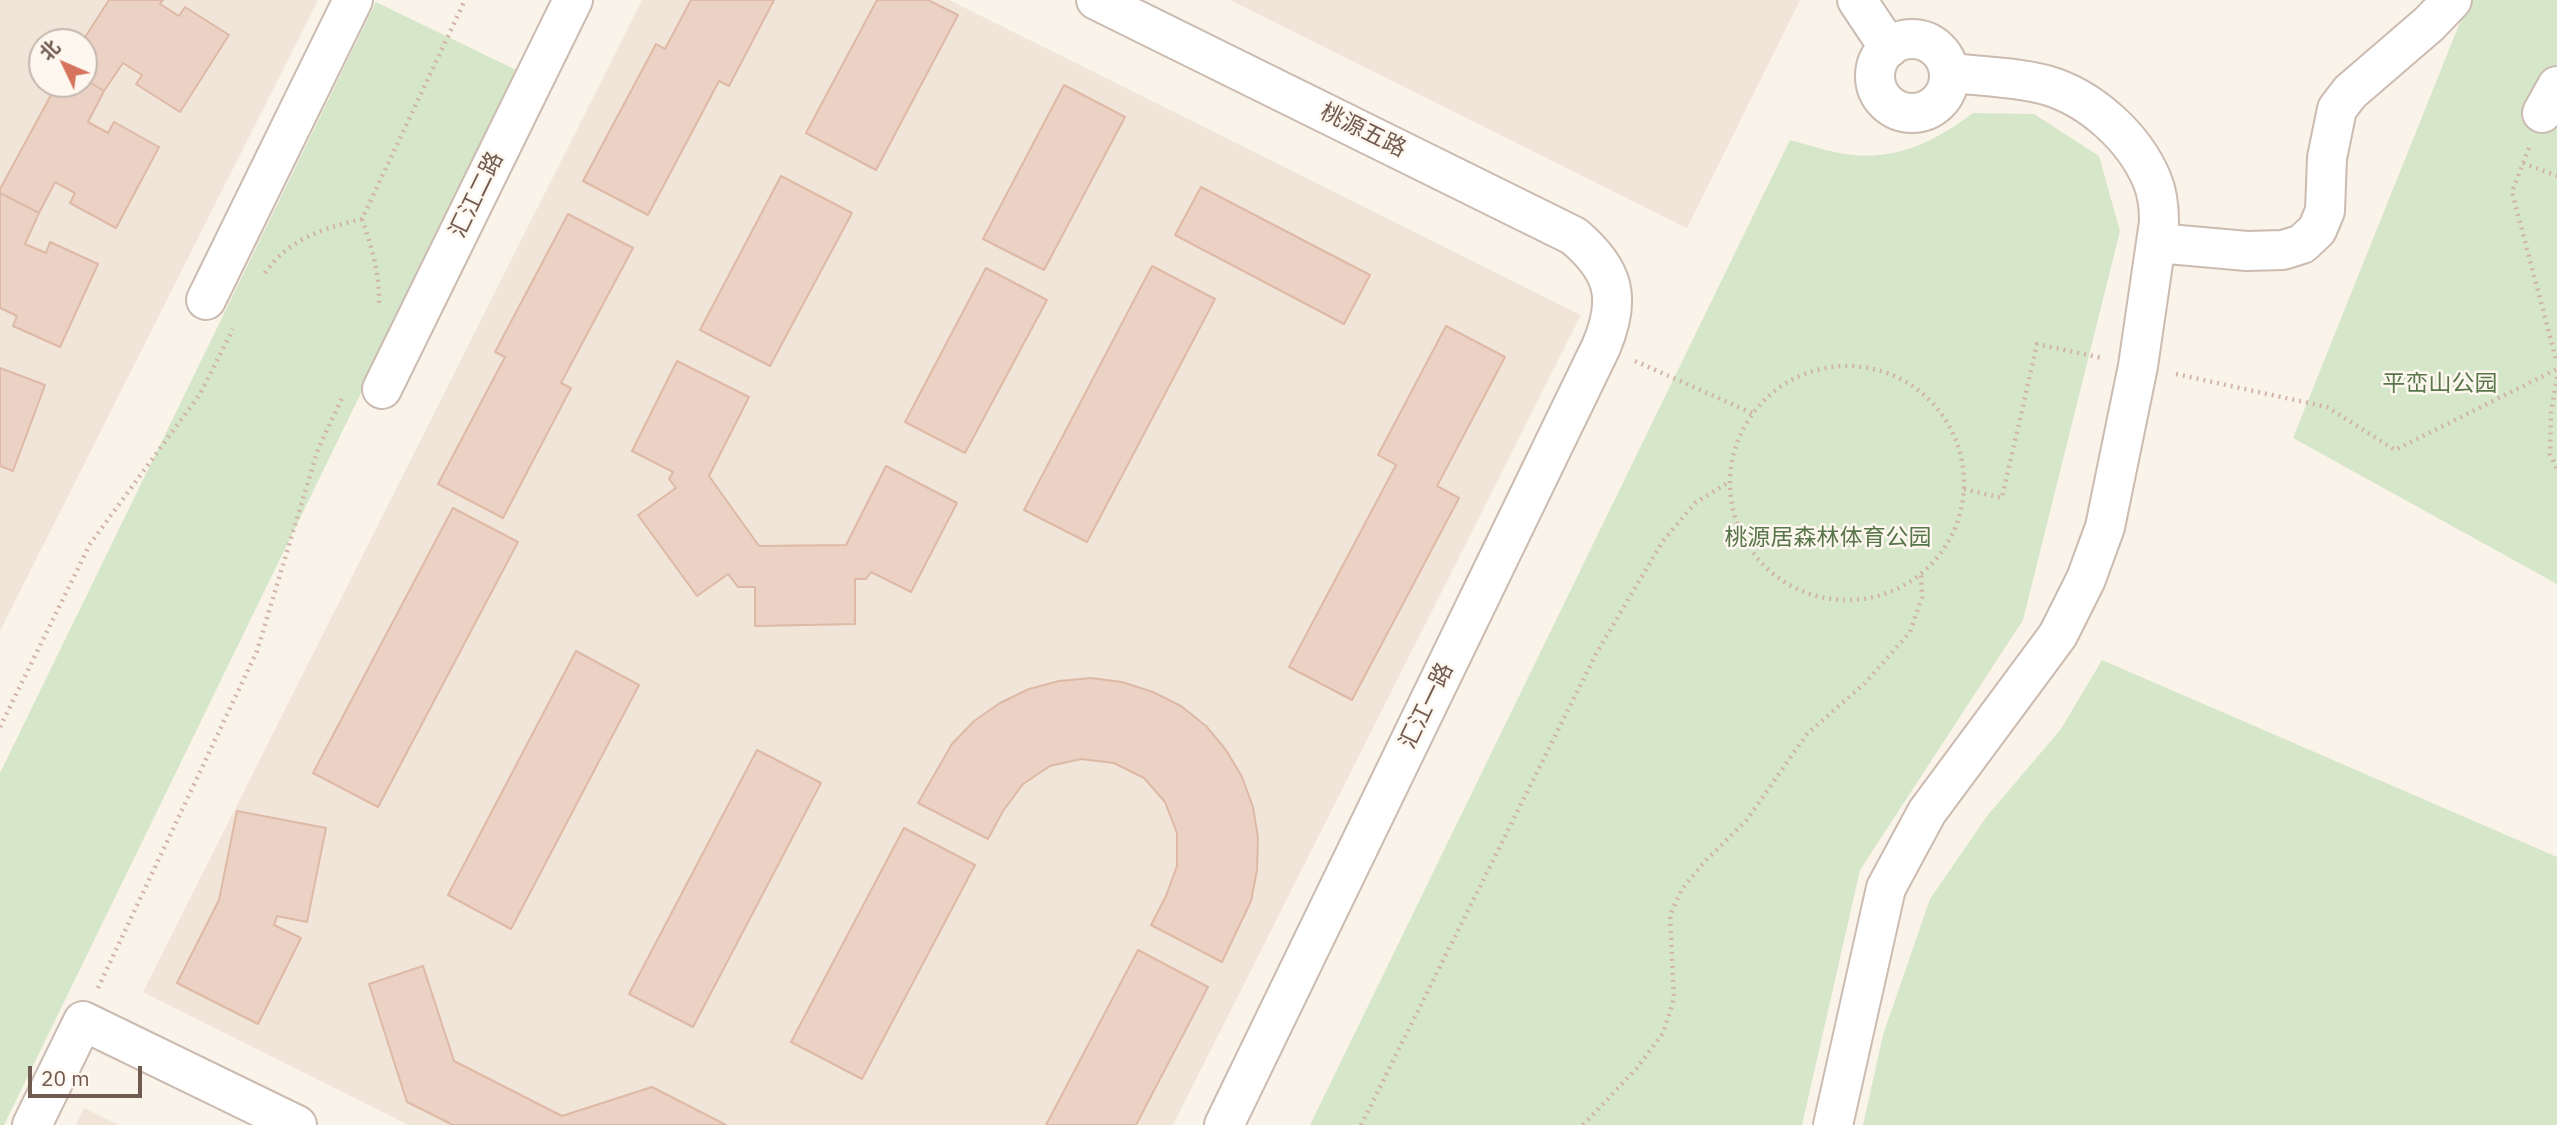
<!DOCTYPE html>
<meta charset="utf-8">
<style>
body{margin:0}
#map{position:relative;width:2557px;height:1125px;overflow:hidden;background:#faf3e9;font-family:"IBM Plex Sans","Noto Sans SC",sans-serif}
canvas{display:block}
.north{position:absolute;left:28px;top:28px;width:70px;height:70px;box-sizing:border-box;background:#fdf7ef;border:2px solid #c5b8af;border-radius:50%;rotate:314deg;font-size:19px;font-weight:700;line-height:28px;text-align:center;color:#715a4f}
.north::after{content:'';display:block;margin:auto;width:24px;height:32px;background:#d5735d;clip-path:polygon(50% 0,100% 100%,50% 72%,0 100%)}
.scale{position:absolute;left:28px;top:1066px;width:114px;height:32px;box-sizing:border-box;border:4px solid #715a4f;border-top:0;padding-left:9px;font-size:21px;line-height:24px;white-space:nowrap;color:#715a4f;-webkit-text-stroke:5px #fdf7ef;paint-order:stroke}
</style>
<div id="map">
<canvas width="2557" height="1125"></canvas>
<div class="north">北</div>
<div class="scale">20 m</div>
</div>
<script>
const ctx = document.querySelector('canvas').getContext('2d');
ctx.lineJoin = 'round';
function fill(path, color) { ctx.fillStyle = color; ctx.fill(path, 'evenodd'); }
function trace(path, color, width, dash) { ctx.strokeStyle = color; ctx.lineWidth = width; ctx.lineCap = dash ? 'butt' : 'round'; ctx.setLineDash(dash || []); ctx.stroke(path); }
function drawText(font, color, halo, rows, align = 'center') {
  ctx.font = font + ' "IBM Plex Sans","Noto Sans SC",sans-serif'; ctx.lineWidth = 5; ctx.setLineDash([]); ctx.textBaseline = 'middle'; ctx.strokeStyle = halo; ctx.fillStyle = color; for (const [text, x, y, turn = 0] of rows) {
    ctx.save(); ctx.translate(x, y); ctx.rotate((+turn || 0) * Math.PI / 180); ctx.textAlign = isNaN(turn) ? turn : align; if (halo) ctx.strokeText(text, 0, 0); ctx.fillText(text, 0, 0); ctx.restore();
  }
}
const residential = new Path2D(`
 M 0,0 L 318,0 L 0,631 ZM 42,42 L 84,42 L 84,84 L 42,84 Z
 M 642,0 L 949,0 L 1581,315 L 1173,1125 L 409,1125 L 143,992 Z
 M 1230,0 L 1800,0 L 1687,228 Z
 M 84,1108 L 119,1125 L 76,1125 Z`);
const green = new Path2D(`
 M 2469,0 L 2557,0 L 2557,584 L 2293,438 Z
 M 376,2 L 518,71 L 4,1125 L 0,1125 L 0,773 Z
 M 1973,113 L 2034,114 L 2099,156 L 2120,231 L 2023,620 L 1860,870 L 1802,1125 L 1310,1125 L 1790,140 C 1810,145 1832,153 1853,155 C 1899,160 1939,139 1973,113 Z
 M 2102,660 L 2557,857 L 2557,1125 L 1863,1125 L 1883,1035 L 1930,899 L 1987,816 L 2061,729 Z`);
const building = new Path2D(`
 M 109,0 L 163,0 L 160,4 L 179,16 L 185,7 L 229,35 L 180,112 L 136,84 L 142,75 L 123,63 L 104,91 L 84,79 L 84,42 L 82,42 Z
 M 691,0 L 774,0 L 729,86 L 719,81 L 648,215 L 583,181 L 656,44 L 665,49 Z
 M 877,0 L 928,0 L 958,15 L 876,170 L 806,133 Z
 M 84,79 L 104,91 L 88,122 L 108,133 L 114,122 L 159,147 L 116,228 L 70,203 L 75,193 L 55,182 L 39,213 L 0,193 L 0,189 L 57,84 L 84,84 Z
 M 1064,85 L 1125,117 L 1044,270 L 983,239 Z
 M 781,176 L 852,213 L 770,366 L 700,330 Z
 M 1201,187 L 1370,275 L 1344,324 L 1175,235 Z
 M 0,193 L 39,213 L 25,244 L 46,253 L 50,242 L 98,264 L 60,347 L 13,326 L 17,316 L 0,308 Z
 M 568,214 L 633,248 L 561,383 L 571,388 L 503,518 L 438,484 L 505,357 L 495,352 Z
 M 1152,266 L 1215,299 L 1087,542 L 1024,510 Z
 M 986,268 L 1047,300 L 965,453 L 905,422 Z
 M 1446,326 L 1505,357 L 1437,486 L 1459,498 L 1352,700 L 1289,667 L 1396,465 L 1378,455 Z
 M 677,361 L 749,397 L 709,476 L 759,546 L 846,545 L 886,466 L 957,503 L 911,592 L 871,572 L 866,579 L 855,579 L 855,624 L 755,626 L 755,587 L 738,587 L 728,574 L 697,596 L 638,515 L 676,488 L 669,479 L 673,472 L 632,451 Z
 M 0,368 L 45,385 L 13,471 L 0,466 Z
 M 453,508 L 518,542 L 378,807 L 313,773 Z
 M 576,651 L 639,685 L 511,929 L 448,895 Z
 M 1091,678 L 1122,682 L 1153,692 L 1181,706 L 1206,726 L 1226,750 L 1242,777 L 1253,807 L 1258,838 L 1257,870 L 1251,901 L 1222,962 L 1151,925 L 1166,896 L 1177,866 L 1177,833 L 1165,802 L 1144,778 L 1114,763 L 1081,759 L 1050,766 L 1023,784 L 1003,811 L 988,839 L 918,803 L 952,744 L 974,721 L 1000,703 L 1029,689 L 1059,681 Z
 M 757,750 L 821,783 L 693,1027 L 629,994 Z
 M 237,811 L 326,828 L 307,922 L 277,916 L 274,925 L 301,938 L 258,1024 L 177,983 L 219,900 Z
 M 904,828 L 975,865 L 862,1079 L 791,1042 Z
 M 1138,950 L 1208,987 L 1136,1125 L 1046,1125 Z
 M 423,966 L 454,1061 L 562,1116 L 652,1087 L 726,1125 L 453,1125 L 407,1102 L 369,984 Z`);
const path = new Path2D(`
 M 2529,148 L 2512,192 L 2557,363
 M 2523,163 L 2557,176
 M 362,219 C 372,248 380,274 379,304
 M 265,273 C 288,239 324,228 362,219 L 465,0
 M 1635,361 L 1752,413
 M1730 483a117 117 0 1 1 234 0a117 117 0 1 1-234 0Z
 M 2176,374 L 2327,407 L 2395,450 L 2557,369
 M 2557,377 L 2551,413 L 2550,454 L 2557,469
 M 1964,489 L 2002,498 L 2037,344 L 2102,358
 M 0,727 L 90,544 L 200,394 L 233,329
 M 98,988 L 257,651 L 318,449 L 343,396
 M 1361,1125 L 1597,652 L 1663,541 L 1695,503 L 1729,482
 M 1583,1125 L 1637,1068 L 1663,1033 L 1674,999 L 1670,915 L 1682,889 L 1706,860 L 1746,821 L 1807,734 L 1865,683 L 1910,632 L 1922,597 L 1921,575`);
const minor = new Path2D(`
 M 1096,0 L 1574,236 C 1614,270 1622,298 1601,347 L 1224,1125
 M 1857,0 L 1889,48
 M1875 76a37 37 0 1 1 74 0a37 37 0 1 1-74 0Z
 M 2542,113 L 2557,86
 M 2157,243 L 2247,251 L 2283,250 L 2302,244 L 2317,230 L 2325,211 L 2327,158 L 2337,109 L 2350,92 L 2429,24 L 2452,0
 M 206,300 L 353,0
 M 382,389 L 573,0
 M 32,1125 L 83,1021 L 297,1125
 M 1833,1125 L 1886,888 L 1927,812 L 2058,635 L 2086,579 L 2105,527 L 2138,366 L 2159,222 C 2159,208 2158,194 2152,180 C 2134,137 2091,98 2046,85 C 2015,77 1981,76 1949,73`);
const streetNames = [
 ["桃源五路",1363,131,26],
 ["汇江二路",477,195,-64],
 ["汇江一路",1427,706,-64]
];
const parkNames = [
 ["平峦山公园",2440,384],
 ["桃源居森林体育公园",1828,538]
];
fill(residential, '#f1e4d8');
fill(green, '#d6e6c9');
fill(building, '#ecd2c4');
trace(building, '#ddb9a6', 2);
trace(minor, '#cbbbb0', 42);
trace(path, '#d1b5a7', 4.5, [2, 5]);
trace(minor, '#fff', 38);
drawText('23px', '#715a4f', '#fdf7ef', streetNames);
drawText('23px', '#587649', '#fdf7ef', parkNames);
</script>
